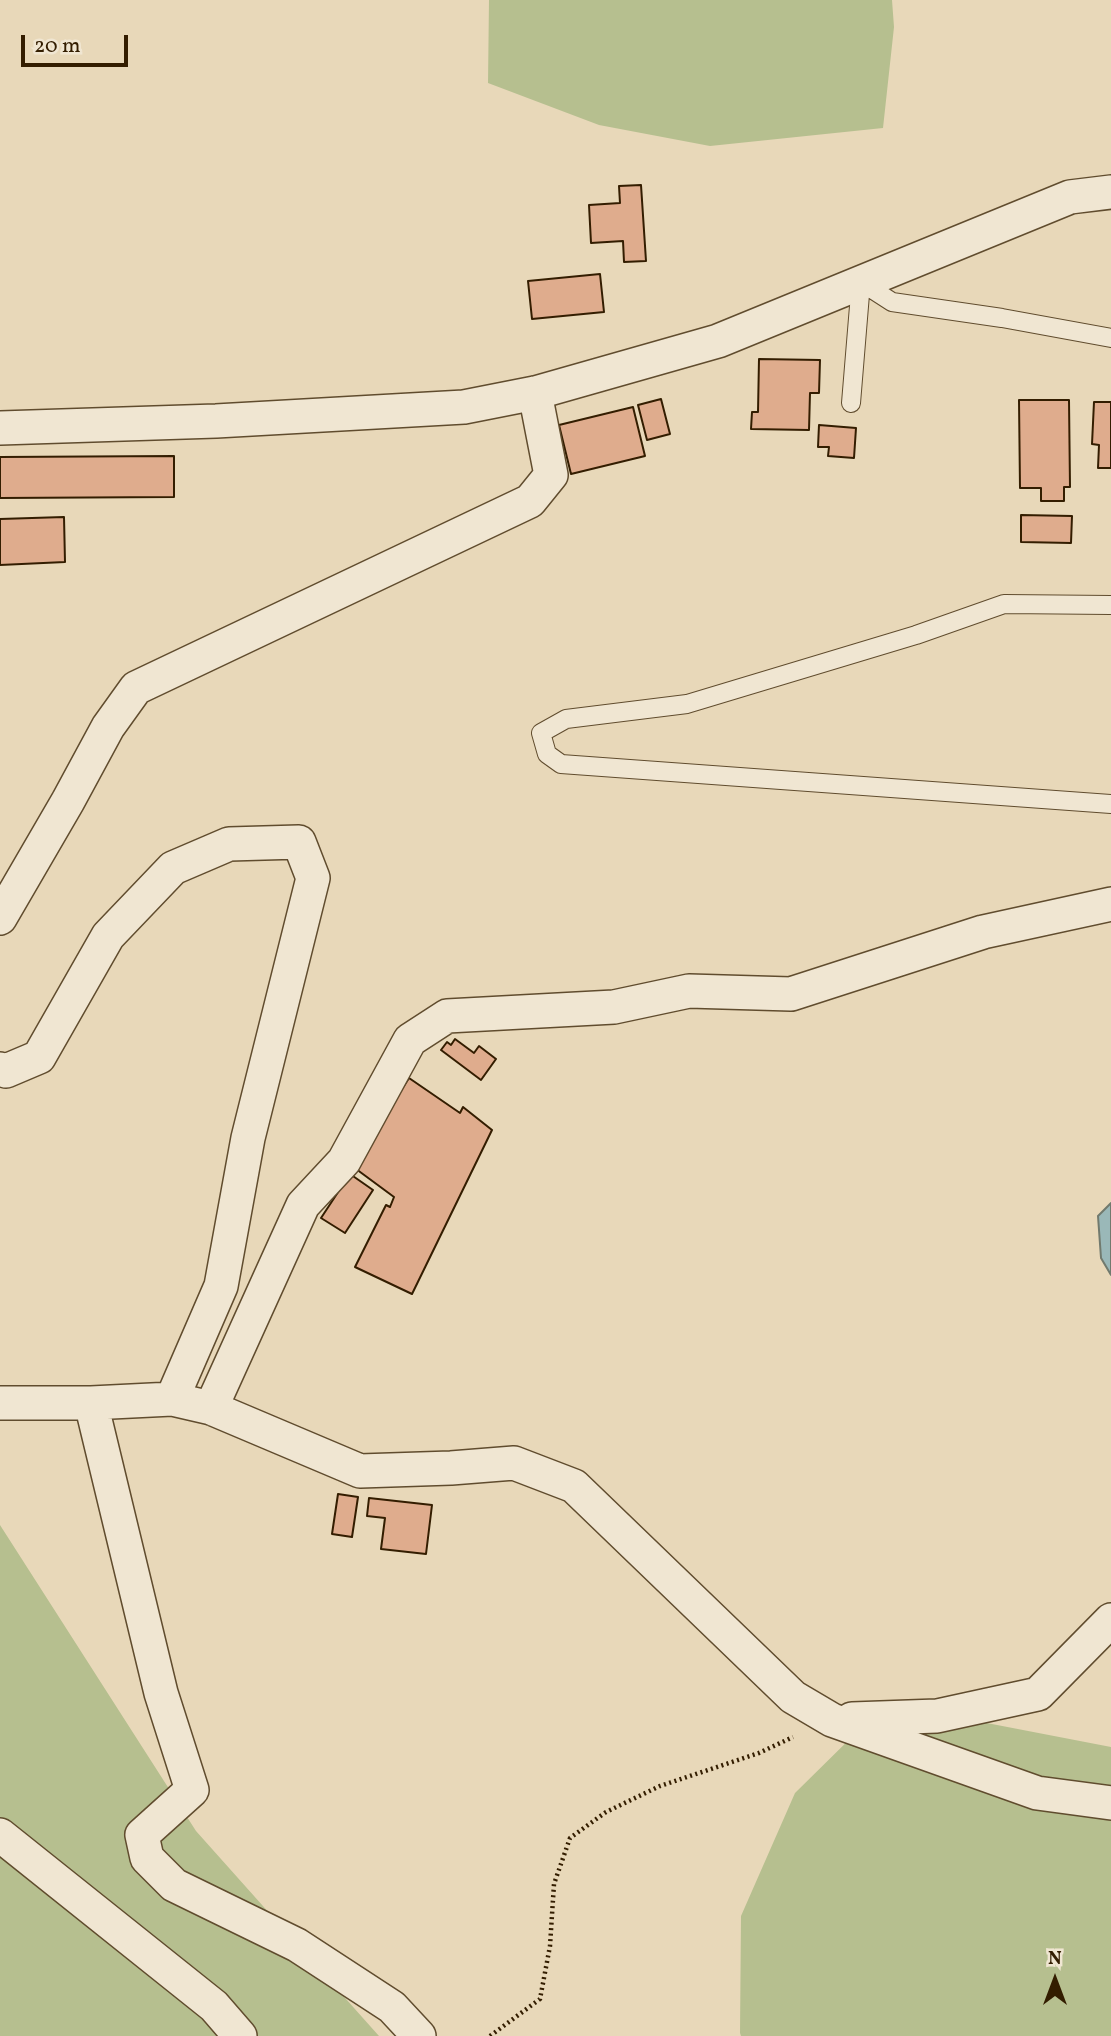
<!DOCTYPE html>
<style>
body{margin:0}
#map{position:relative;width:1111px;height:2036px;overflow:hidden;background:#e8d8b9;font-family:Vollkorn,serif}
canvas{display:block}
.north{position:absolute;left:1020px;top:1945px;width:70px;height:70px;-webkit-text-stroke:5px #f0e6d2;paint-order:stroke;rotate:0deg;font-size:19px;font-weight:700;line-height:28px;text-align:center;color:#331d00}
.north::after{content:'';display:block;margin:auto;width:24px;height:32px;background:#331d00;clip-path:polygon(50% 0,100% 100%,50% 72%,0 100%)}
.scale{position:absolute;left:21px;top:35px;width:107px;height:32px;box-sizing:border-box;border:4px solid #331d00;border-top:0;padding-left:9px;font-size:21px;line-height:24px;white-space:nowrap;color:#331d00;-webkit-text-stroke:5px #f0e6d2;paint-order:stroke}
</style>
<div id="map">
<canvas width="1111" height="2036"></canvas>
<div class="north">N</div>
<div class="scale">20 m</div>
</div>
<script>
const ctx = document.querySelector('canvas').getContext('2d');
ctx.lineJoin = 'round';
function fill(path, color) { ctx.fillStyle = color; ctx.fill(path, 'evenodd'); }
function trace(path, color, width, dash) { ctx.strokeStyle = color; ctx.lineWidth = width; ctx.lineCap = dash ? 'butt' : 'round'; ctx.setLineDash(dash || []); ctx.stroke(path); }
const green = new Path2D(`
 M 489,0 L 892,0 L 894,27 L 883,128 L 710,146 L 599,125 L 488,83 Z
 M 0,1525 L 196,1831 L 379,2036 L 0,2036 Z
 M 966,1719 L 1111,1747 L 1111,2036 L 741,2036 L 740,2033 L 741,1916 L 795,1793 L 865,1724 Z`);
const water = new Path2D(`
 M 1111,1203 L 1111,1275 L 1101,1258 L 1098,1216 Z`);
const building = new Path2D(`
 M 641,185 L 646,261 L 624,262 L 623,241 L 591,243 L 589,205 L 620,203 L 619,186 Z
 M 600,274 L 604,312 L 532,319 L 528,281 Z
 M 759,359 L 820,360 L 819,393 L 810,393 L 809,430 L 751,429 L 752,412 L 758,412 Z
 M 661,399 L 670,434 L 647,440 L 638,405 Z
 M 1019,400 L 1069,400 L 1070,487 L 1064,487 L 1064,501 L 1041,501 L 1041,488 L 1020,488 Z
 M 1094,402 L 1111,402 L 1111,468 L 1098,468 L 1099,445 L 1092,444 Z
 M 633,407 L 645,456 L 571,474 L 559,425 Z
 M 819,425 L 856,428 L 854,458 L 828,456 L 829,447 L 818,447 Z
 M 174,456 L 174,497 L 0,498 L 0,457 Z
 M 1021,515 L 1072,516 L 1071,543 L 1021,542 Z
 M 64,517 L 65,562 L 0,565 L 0,519 Z
 M 455,1039 L 474,1053 L 479,1046 L 496,1059 L 481,1080 L 441,1050 L 447,1042 L 451,1045 Z
 M 409,1078 L 460,1113 L 463,1107 L 492,1130 L 412,1294 L 355,1267 L 386,1205 L 390,1207 L 394,1197 L 352,1166 Z
 M 350,1174 L 373,1190 L 345,1233 L 321,1218 Z
 M 338,1494 L 358,1497 L 352,1537 L 332,1534 Z
 M 369,1498 L 432,1505 L 426,1554 L 381,1549 L 385,1518 L 367,1516 Z`);
const path = new Path2D(`
 M 490,2036 L 540,1999 L 550,1946 L 554,1884 L 570,1838 L 606,1812 L 660,1786 L 759,1753 L 793,1737`);
const lane = new Path2D(`
 M 851,403 L 861,282 L 892,302 L 1002,318 L 1111,338
 M 1111,605 L 1004,604 L 916,635 L 687,704 L 566,719 L 541,733 L 547,754 L 561,764 L 1111,804`);
const street = new Path2D(`
 M 0,428 L 216,421 L 464,407 L 535,393 L 718,341 L 1070,197 L 1111,192
 M 0,918 L 68,801 L 108,727 L 136,688 L 530,501 L 551,475 L 535,393
 M 0,1069 L 6,1071 L 39,1057 L 108,936 L 173,868 L 229,844 L 299,842 L 313,878 L 248,1138 L 221,1286 L 172,1399
 M 0,1403 L 91,1403 L 172,1399 L 211,1408 L 360,1471 L 451,1468 L 514,1463 L 574,1486 L 793,1697 L 832,1720 L 1037,1793 L 1111,1803
 M 91,1403 L 161,1693 L 192,1790 L 142,1835 L 147,1858 L 174,1885 L 297,1945 L 392,2007 L 419,2036
 M 211,1408 L 303,1205 L 344,1161 L 410,1040 L 447,1016 L 614,1007 L 689,991 L 791,994 L 983,932 L 1111,904
 M 852,1719 L 937,1716 L 1038,1694 L 1111,1620
 M 0,1835 L 214,2006 L 240,2036`);
fill(green, '#b6bf8f');
fill(water, '#9ab8b8');
trace(water, '#717a6e', 2);
fill(building, '#dfac8d');
trace(building, '#331d00', 2);
trace(lane, '#604c2e', 20);
trace(street, '#604c2e', 36);
trace(path, '#331d00', 4.5, [2, 3.5]);
trace(lane, '#f0e6d2', 18);
trace(street, '#f0e6d2', 33);
</script>
